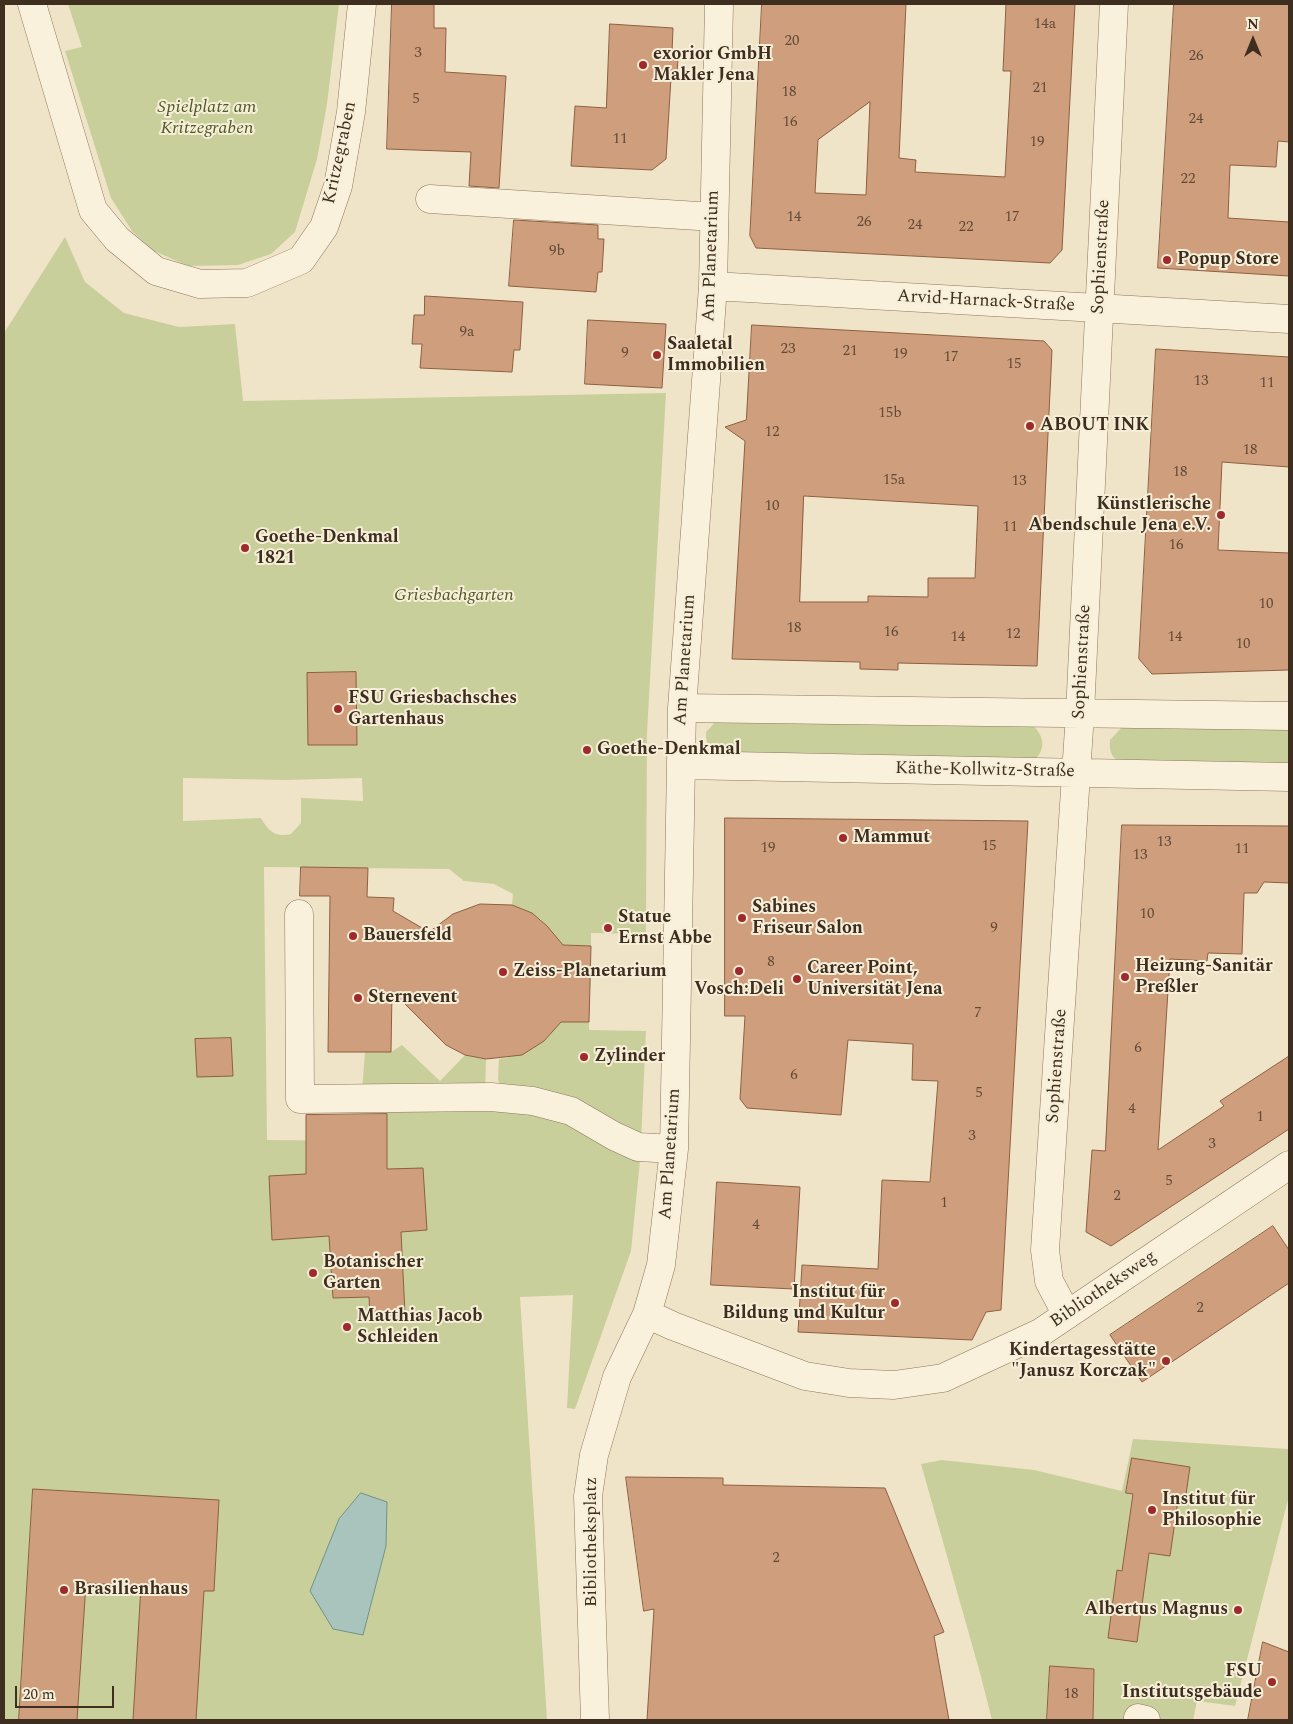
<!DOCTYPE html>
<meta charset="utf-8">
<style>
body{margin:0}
#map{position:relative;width:1293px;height:1724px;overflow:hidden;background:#f0e4c8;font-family:Spectral,serif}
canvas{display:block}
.frame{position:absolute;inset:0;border:5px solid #3d2e20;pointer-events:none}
.north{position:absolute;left:1228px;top:15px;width:50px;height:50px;-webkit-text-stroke:4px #f7eed8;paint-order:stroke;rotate:0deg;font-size:14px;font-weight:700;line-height:20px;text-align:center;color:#3d2e20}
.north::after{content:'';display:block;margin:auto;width:18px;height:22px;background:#3d2e20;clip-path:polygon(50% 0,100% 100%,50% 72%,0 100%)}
.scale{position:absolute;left:15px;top:1686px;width:99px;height:22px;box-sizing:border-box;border:2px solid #3d2e20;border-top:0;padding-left:6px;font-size:15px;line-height:18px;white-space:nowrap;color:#3d2e20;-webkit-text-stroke:4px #f7eed8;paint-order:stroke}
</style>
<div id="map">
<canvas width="1293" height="1724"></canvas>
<div class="frame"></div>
<div class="north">N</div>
<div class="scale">20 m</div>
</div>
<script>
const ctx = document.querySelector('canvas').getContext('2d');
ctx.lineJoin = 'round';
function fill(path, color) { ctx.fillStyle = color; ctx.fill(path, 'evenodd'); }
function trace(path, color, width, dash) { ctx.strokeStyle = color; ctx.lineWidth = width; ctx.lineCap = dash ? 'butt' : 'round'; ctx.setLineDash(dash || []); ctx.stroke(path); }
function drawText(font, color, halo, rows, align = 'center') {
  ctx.font = font + ' Spectral,serif'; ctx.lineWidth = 4; ctx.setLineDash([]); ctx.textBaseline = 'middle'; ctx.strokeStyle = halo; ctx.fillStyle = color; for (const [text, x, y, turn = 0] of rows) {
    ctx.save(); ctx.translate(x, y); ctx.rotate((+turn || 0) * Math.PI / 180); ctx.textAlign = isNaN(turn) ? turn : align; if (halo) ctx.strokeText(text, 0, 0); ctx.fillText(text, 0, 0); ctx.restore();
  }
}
const green = new Path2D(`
 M 68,4 L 339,4 L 327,104 L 317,159 L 295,232 L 271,254 L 238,265 L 188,266 L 152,250 L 132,231 L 111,198 L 65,51 L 82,47 Z
 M 65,237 L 85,282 L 124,313 L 179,327 L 235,324 L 243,401 L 666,393 L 647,733 L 646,934 L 591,933 L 591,946 L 561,945 L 540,919 L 512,905 L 513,894 L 494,884 L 464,881 L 449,869 L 264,867 L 267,1140 L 387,1141 L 387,1107 L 540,1109 L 616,1143 L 640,1161 L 631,1251 L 575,1409 L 567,1408 L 573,1295 L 520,1297 L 547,1720 L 4,1720 L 4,333 ZM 183,778 L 285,780 L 362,778 L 363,801 L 301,798 L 301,823 L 291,834 C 276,838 268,831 261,818 L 183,821 Z
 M 719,718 L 1032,724 C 1044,737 1047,747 1034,761 L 720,756 C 709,750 706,745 706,732 Z
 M 1122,727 L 1289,729 L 1289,767 L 1124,765 C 1112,758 1109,753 1110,740 Z
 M 559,1022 L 589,1022 L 589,1030 L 646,1031 L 641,1142 L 578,1101 L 531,1086 L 529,1092 L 500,1087 L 498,1079 L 499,1059 C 526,1055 544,1044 559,1022 Z
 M 402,1045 L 440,1081 L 465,1055 L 486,1059 L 485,1092 L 362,1091 L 365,1052 L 391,1052 Z
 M 1133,1439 L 1289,1449 L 1289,1496 L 1235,1706 L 1197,1701 L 1193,1720 L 1093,1720 L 1094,1669 L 1050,1667 L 1047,1720 L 992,1720 L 980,1673 L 921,1464 L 942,1460 L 1034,1470 L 1122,1491 Z`);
const water = new Path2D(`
 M 361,1493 L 387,1502 L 386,1546 L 363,1635 L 333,1629 L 310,1591 L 339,1519 Z`);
const building = new Path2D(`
 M 392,4 L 434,4 L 434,28 L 446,28 L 445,72 L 506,76 L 499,188 L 469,186 L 471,152 L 387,149 Z
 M 762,4 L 906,4 L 899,158 L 916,160 L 915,172 L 1005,177 L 1011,71 L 1003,71 L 1006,4 L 1075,4 L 1062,250 L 1050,263 L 756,248 L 750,236 ZM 870,102 L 866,195 L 815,193 L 818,140 Z
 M 1174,4 L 1289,4 L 1289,142 L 1278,141 L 1276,167 L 1230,165 L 1228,218 L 1289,222 L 1289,276 L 1158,268 Z
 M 610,24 L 673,28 L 672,52 L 678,59 L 677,72 L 671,78 L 666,159 L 652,170 L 571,166 L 575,106 L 606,108 Z
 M 514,220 L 598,225 L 598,239 L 604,239 L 602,272 L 598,272 L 596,292 L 509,286 Z
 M 425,296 L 523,302 L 520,350 L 514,350 L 512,372 L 420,368 L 422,344 L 412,344 L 414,315 L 424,315 Z
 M 588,320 L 666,324 L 662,388 L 585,384 Z
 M 752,325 L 1044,341 L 1052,350 L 1037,666 L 898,663 L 898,670 L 860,669 L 860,662 L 732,659 L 745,441 L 725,427 L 746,420 ZM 804,496 L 978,506 L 975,578 L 928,578 L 928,597 L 868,596 L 868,602 L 800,602 Z
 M 1156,349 L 1289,357 L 1289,467 L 1222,462 L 1218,550 L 1289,553 L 1289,670 L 1152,674 L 1139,659 Z
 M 356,672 L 357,745 L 308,745 L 307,673 Z
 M 725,818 L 1028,821 L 1001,1310 L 986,1312 L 972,1340 L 798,1332 L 802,1265 L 878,1269 L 882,1180 L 930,1182 L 938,1081 L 912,1080 L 913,1044 L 848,1040 L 841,1115 L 747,1108 L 740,1099 L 745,1016 L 725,1016 Z
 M 1122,825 L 1289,826 L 1289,883 L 1264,882 L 1257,893 L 1244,893 L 1242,954 L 1208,953 L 1207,961 L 1170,959 L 1158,1150 L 1224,1106 L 1220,1101 L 1289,1056 L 1289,1129 L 1111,1246 L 1086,1232 L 1092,1150 L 1105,1151 Z
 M 301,867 L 368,868 L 367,897 L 394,898 L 393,911 L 429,932 L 453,914 L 480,904 L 512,905 L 532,913 L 547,926 L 563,945 L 591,946 L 589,1022 L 561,1022 L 544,1041 L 522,1055 L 486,1059 L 465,1055 L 446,1045 L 392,991 L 391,1052 L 328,1052 L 330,896 L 300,896 Z
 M 231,1038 L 233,1076 L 197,1077 L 195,1039 Z
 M 387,1114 L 387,1169 L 423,1168 L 427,1230 L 401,1232 L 405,1314 L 370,1317 L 369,1297 L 333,1298 L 329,1236 L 272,1240 L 269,1176 L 306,1174 L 306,1115 Z
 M 717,1182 L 800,1187 L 794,1289 L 711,1285 Z
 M 1273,1226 L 1289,1250 L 1289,1283 L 1142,1382 L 1110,1335 Z
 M 1132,1458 L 1190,1467 L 1185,1501 L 1178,1500 L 1170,1556 L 1149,1553 L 1137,1642 L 1108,1638 L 1117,1570 L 1122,1571 L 1133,1494 L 1126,1493 Z
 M 626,1477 L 723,1478 L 723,1485 L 885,1488 L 944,1632 L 934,1636 L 949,1720 L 647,1720 L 654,1609 L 644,1611 Z
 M 33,1489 L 219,1500 L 214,1591 L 204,1591 L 196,1720 L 133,1720 L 141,1586 L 86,1583 L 77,1720 L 19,1720 Z
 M 1263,1642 L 1289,1652 L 1289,1720 L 1248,1720 Z
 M 1050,1666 L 1094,1669 L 1093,1720 L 1047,1720 Z`);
const minor = new Path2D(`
 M 32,4 L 93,210 L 117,239 L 156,271 L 200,284 L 247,283 L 301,260 L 324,227 L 338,186 L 351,112 L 362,4
 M 430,199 L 714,217
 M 713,286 L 1289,319
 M 682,708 L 1289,716
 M 681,765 L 1289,777
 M 299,914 L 300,1099 L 491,1097 L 533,1101 L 571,1111 L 614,1136 L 638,1147 L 674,1149
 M 647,1314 L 673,1326 L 805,1376 L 849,1383 L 894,1385 L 943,1378 L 1040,1333 L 1289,1165
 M 1067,1315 L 1049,1281 L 1045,1250 L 1080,713 L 1114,4
 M 1138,1718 L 1146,1720
 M 595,1720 L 588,1496 L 594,1455 L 617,1377 L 647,1314 L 661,1265 L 674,1149 L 682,708 L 713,286 L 719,4`);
const markers = [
 [643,65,5,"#9e2a2b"],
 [1167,260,5,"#9e2a2b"],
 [657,355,5,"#9e2a2b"],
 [1030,426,5,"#9e2a2b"],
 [1221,515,5,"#9e2a2b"],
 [245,548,5,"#9e2a2b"],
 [338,709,5,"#9e2a2b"],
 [587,750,5,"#9e2a2b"],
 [843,838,5,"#9e2a2b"],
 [742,918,5,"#9e2a2b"],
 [608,928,5,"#9e2a2b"],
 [353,936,5,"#9e2a2b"],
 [739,971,5,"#9e2a2b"],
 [503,972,5,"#9e2a2b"],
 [1125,977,5,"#9e2a2b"],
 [797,979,5,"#9e2a2b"],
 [358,998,5,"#9e2a2b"],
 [584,1057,5,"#9e2a2b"],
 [313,1273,5,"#9e2a2b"],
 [895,1303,5,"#9e2a2b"],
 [347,1327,5,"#9e2a2b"],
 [1166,1361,5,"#9e2a2b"],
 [1152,1510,5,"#9e2a2b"],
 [64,1590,5,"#9e2a2b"],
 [1238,1610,5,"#9e2a2b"],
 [1272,1682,5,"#9e2a2b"]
];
const numberNames = [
 ["14a",1045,25],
 ["20",792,42],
 ["3",418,54],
 ["26",1196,57],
 ["21",1040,89],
 ["18",789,93],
 ["5",416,100],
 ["24",1196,120],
 ["16",790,123],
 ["11",620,140],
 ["19",1037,143],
 ["22",1188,180],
 ["14",794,218],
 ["17",1012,218],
 ["26",864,223],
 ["24",915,226],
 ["22",966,228],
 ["9b",557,252],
 ["9a",467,333],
 ["23",788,350],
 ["21",850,352],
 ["9",625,354],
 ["19",900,355],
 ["17",951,358],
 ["15",1014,365],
 ["13",1201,382],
 ["11",1267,384],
 ["15b",890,414],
 ["12",772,433],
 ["18",1250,451],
 ["18",1180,473],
 ["15a",894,481],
 ["13",1019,482],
 ["10",772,507],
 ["11",1010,528],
 ["16",1176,546],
 ["10",1266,605],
 ["18",794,629],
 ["16",891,633],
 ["12",1013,635],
 ["14",958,638],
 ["14",1175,638],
 ["10",1243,645],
 ["13",1164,843],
 ["15",989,847],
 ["19",768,849],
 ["11",1242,850],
 ["13",1140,856],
 ["10",1147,915],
 ["9",994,929],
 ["8",771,963],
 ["7",978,1014],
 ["6",1138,1049],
 ["6",794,1076],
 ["5",979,1094],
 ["4",1132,1110],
 ["1",1260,1118],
 ["3",972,1137],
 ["3",1212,1145],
 ["5",1169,1182],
 ["2",1117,1197],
 ["1",944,1204],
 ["4",756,1226],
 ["2",1200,1309],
 ["2",776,1559],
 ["18",1071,1695]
];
const poiNames = [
 ["exorior GmbH",653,55],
 ["Makler Jena",653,76],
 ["Popup Store",1177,260],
 ["Saaletal",667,345],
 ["Immobilien",667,366],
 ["ABOUT INK",1040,426],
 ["Künstlerische",1211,505,"right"],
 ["Abendschule Jena e.V.",1211,526,"right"],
 ["Goethe-Denkmal",255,538],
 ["1821",255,559],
 ["FSU Griesbachsches",348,699],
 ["Gartenhaus",348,720],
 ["Goethe-Denkmal",597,750],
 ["Mammut",853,838],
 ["Sabines",752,908],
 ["Friseur Salon",752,929],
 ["Statue",618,918],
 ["Ernst Abbe",618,939],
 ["Bauersfeld",363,936],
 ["Heizung-Sanitär",1135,967],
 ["Preßler",1135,988],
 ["Career Point,",807,969],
 ["Universität Jena",807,990],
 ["Zeiss-Planetarium",513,972],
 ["Vosch:Deli",739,990,"center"],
 ["Sternevent",368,998],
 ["Zylinder",594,1057],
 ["Botanischer",323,1263],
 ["Garten",323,1284],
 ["Institut für",885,1293,"right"],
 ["Bildung und Kultur",885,1314,"right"],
 ["Matthias Jacob",357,1317],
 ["Schleiden",357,1338],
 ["Kindertagesstätte",1156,1351,"right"],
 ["\"Janusz Korczak\"",1156,1372,"right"],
 ["Institut für",1162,1500],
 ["Philosophie",1162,1521],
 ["Brasilienhaus",74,1590],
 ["Albertus Magnus",1228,1610,"right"],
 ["FSU",1262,1672,"right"],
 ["Institutsgebäude",1262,1693,"right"]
];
const parkNames = [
 ["Spielplatz am",207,108],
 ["Kritzegraben",207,129],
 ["Griesbachgarten",454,596]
];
const streetNames = [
 ["Kritzegraben",341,153,-78],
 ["Am Planetarium",712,256,-88],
 ["Sophienstraße",1102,257,-87],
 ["Arvid-Harnack-Straße",986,302,3],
 ["Am Planetarium",686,660,-86],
 ["Sophienstraße",1083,662,-87],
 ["Käthe-Kollwitz-Straße",985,771,1],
 ["Sophienstraße",1058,1066,-86],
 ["Am Planetarium",671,1154,-86],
 ["Bibliotheksweg",1104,1290,-34],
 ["Bibliotheksplatz",592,1542,-90]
];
fill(green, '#c9cf9b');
fill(water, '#a9c4bc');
trace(water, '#6f938a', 1);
fill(building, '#cf9f7d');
trace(building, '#8d5f41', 1);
trace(minor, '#8d765c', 29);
trace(minor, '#faf1dc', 28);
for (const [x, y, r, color] of markers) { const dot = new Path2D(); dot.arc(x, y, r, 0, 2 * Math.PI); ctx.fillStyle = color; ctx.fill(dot); trace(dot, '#f7eed8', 2); }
drawText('15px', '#624a37', null, numberNames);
drawText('bold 18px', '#3d2e20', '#f7eed8', poiNames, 'left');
drawText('italic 18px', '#4d5a26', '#f7eed8', parkNames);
drawText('18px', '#3d2e20', '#f7eed8', streetNames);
</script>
